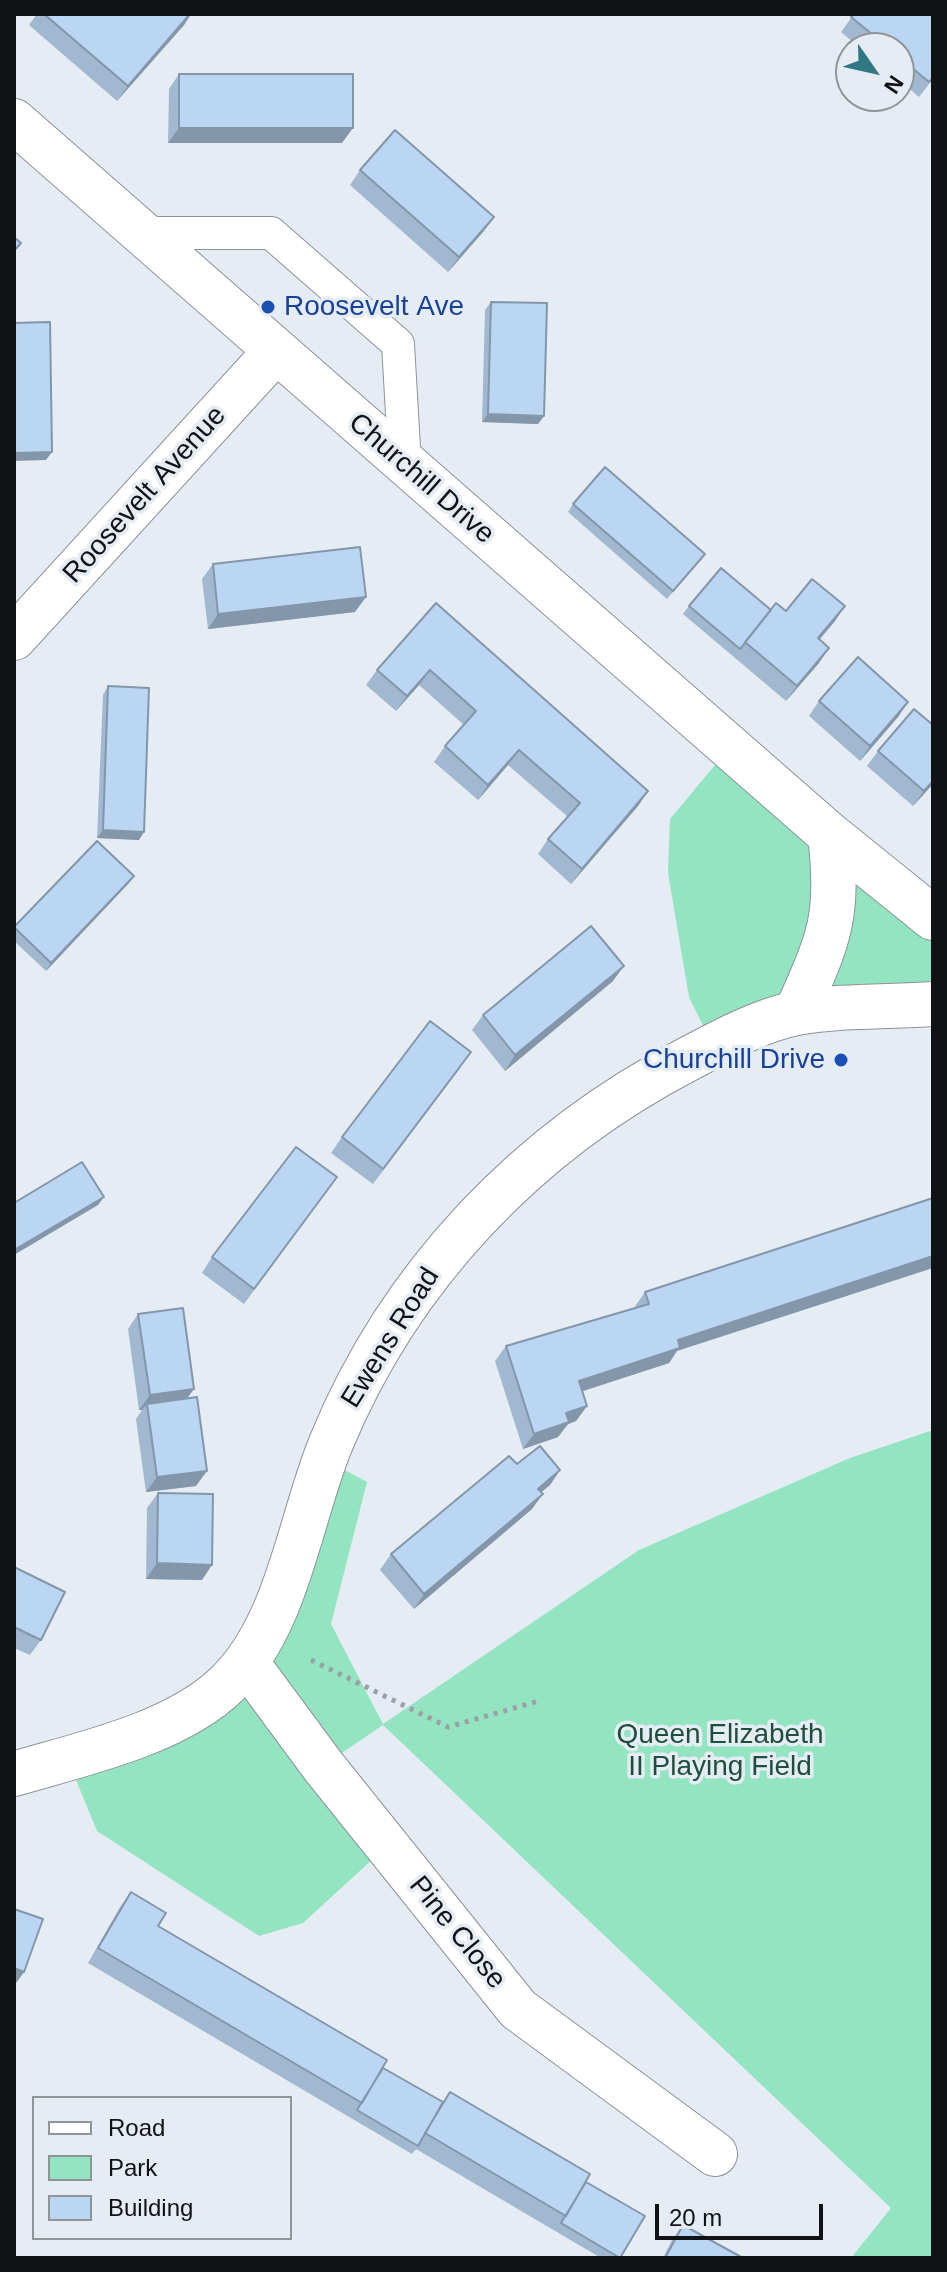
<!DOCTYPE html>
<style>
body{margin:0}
#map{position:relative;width:947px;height:2272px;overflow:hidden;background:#e6ecf3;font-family:Helvetica,sans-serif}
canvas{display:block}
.frame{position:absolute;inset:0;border:16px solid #101215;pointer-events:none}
.legend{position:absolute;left:32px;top:2096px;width:260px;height:144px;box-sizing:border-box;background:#e6ecf3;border:2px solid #90959a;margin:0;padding:10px 14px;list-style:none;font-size:24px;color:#101215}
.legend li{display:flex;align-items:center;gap:16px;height:40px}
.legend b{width:40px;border:2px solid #90959a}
.north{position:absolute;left:835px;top:32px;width:80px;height:80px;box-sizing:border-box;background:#e6ecf3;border:2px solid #90959a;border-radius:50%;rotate:124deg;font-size:22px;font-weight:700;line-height:32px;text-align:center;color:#101215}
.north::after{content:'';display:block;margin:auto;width:28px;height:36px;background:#317884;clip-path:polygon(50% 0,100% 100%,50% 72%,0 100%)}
.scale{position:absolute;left:655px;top:2204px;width:168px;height:36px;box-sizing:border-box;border:4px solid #101215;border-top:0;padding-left:10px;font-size:24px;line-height:28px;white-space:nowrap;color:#101215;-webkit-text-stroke:6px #e6ecf3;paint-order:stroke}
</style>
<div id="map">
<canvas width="947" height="2272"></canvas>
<div class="frame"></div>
<ul class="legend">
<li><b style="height:10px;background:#fff"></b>Road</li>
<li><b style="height:22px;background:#93e4c1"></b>Park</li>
<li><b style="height:22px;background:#bbd6f3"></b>Building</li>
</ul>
<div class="north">N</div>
<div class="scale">20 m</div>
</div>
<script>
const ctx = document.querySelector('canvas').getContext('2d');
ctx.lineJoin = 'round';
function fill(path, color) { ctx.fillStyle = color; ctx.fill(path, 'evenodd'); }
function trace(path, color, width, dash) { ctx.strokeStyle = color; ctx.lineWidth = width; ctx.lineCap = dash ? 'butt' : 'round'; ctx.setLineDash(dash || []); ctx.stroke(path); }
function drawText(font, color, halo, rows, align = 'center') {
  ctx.font = font + ' Helvetica,sans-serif'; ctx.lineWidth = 7; ctx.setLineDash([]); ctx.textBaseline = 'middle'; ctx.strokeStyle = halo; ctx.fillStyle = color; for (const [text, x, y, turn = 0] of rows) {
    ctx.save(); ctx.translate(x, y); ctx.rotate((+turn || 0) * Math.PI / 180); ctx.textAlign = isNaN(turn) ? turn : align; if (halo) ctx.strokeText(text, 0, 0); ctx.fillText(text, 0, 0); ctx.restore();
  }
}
const green = new Path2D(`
 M 730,747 L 933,918 L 933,1004 L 713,1046 L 689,997 L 668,873 L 670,819 Z
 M 933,1430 L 933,2258 L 851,2258 L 891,2208 L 383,1725 L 323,1766 L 387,1846 L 303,1923 L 259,1936 L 97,1831 L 67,1758 L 226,1685 L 324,1459 L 367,1482 L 331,1624 L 383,1724 L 639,1550 L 850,1458 Z`);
const path = new Path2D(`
 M 311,1660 L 448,1727 L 539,1701`);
const lane = new Path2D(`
 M 140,233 L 271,233 L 398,344 L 405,465`);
const street = new Path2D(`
 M 14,121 L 830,835 L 933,918
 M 14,638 L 275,352
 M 796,1013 C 829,939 840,917 830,835
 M 247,1663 L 323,1766 L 518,2009 L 715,2154
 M 14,1774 C 81,1754 176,1734 227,1684 C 288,1625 299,1521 331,1443 C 400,1275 529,1141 690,1058 C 722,1041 761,1020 797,1013 C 841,1005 889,1007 933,1004`);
const wall = new Path2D(`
 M 37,14 L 191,14 L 184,25 L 117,101 L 29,25 Z
 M 854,14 L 933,14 L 933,79 L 919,97 L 899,80 L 899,48 L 860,48 L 841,32 Z
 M 179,74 L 342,143 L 168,143 L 169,89 Z
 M 360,170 L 494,217 L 483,232 L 448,272 L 350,185 Z
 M 491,302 L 544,416 L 538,424 L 482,422 L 485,310 Z
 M 573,504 L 699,562 L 667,599 L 568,512 Z
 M 213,564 L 355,612 L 208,629 L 202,579 Z
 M 436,603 L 648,791 L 638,806 L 571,884 L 538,854 L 548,839 L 568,817 L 508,765 L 478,800 L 434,762 L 445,746 L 464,725 L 419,685 L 396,711 L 366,685 L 377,670 Z
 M 689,606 L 786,611 L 835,621 L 819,640 L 819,663 L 786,701 L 683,614 Z
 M 108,686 L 139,840 L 97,838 L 103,695 Z
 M 819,701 L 908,702 L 898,717 L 860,761 L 809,716 Z
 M 933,725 L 933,784 L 913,806 L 867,766 L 878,751 Z
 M 134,876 L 128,884 L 46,971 L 14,941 L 14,927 Z
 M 613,981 L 505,1071 L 472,1030 L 483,1015 Z
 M 461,1067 L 373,1184 L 331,1153 L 342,1137 Z
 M 337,1177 L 244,1304 L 202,1273 L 212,1257 Z
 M 645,1292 L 677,1351 L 669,1363 L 582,1391 L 587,1406 L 576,1421 L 568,1424 L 558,1437 L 523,1449 L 495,1361 L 506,1346 L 634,1308 Z
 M 138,1314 L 187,1398 L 196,1486 L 146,1492 L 136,1419 L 142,1410 L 139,1410 L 128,1329 Z
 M 560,1470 L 550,1485 L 541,1492 L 532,1509 L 414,1609 L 380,1570 L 391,1554 Z
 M 158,1493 L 202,1580 L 146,1579 L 147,1508 Z
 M 14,1567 L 41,1640 L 30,1655 L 14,1648 Z
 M 131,1892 L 158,1926 L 383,2068 L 443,2102 L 450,2092 L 586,2182 L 620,2258 L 601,2258 L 416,2149 L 412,2154 L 88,1963 L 120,1907 Z
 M 683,2225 L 743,2258 L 663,2258 L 672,2240 Z`);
const shadedWall = new Path2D(`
 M 191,14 L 184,25 L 117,101 L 128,86 Z
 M 179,128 L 353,128 L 342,143 L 168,143 Z
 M 494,217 L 483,232 L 448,272 L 459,257 Z
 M 488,414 L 544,416 L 538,424 L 482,422 Z
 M 52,452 L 46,460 L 14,461 L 14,453 Z
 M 366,597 L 355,612 L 208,629 L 218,614 Z
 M 845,606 L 835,621 L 807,654 L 818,638 Z
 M 829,648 L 819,663 L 786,701 L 797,686 Z
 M 430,670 L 419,685 L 396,711 L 407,696 Z
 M 908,702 L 898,717 L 860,761 L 870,746 Z
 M 519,750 L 508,765 L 478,800 L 488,785 Z
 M 933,781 L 933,784 L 913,806 L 924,791 Z
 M 648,791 L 638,806 L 571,884 L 582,869 Z
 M 103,830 L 144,832 L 139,840 L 97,838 Z
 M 134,876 L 128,884 L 46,971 L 51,963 Z
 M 624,966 L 613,981 L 505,1071 L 515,1055 Z
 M 104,1197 L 98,1205 L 14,1255 L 14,1250 Z
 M 933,1256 L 933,1268 L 677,1351 L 669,1363 L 568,1396 L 579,1381 L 678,1340 Z
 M 194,1389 L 183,1404 L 147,1404 L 142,1410 L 139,1410 L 150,1395 Z
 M 587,1406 L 576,1421 L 568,1424 L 558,1437 L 523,1449 L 534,1434 L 566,1413 Z
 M 560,1470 L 550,1485 L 527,1504 L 538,1489 Z
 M 207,1471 L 196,1486 L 146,1492 L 157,1477 Z
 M 543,1494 L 532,1509 L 414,1609 L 424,1594 Z
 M 157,1563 L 212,1565 L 202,1580 L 146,1579 Z
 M 14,1968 L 24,1972 L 14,1986 Z`);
const building = new Path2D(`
 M 44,14 L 190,14 L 128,86 Z
 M 854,14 L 933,14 L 933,77 L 929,82 L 899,57 L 899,48 L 889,48 L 851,17 Z
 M 179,74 L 353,74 L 353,128 L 179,128 Z
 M 395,130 L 494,217 L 459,257 L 360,170 Z
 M 14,237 L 21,243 L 14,251 Z
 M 491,302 L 547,303 L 544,416 L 488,414 Z
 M 50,322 L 52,452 L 14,453 L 14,323 Z
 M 605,467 L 705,554 L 673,591 L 573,504 Z
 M 360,547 L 366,597 L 218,614 L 213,564 Z
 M 721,568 L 771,610 L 740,649 L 689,606 Z
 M 812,579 L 845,606 L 818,638 L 829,648 L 797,686 L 745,642 L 776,603 L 786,611 Z
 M 436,603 L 648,791 L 582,869 L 548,839 L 580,803 L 519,750 L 488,785 L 445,746 L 476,711 L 430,670 L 407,696 L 377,670 Z
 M 858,657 L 908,702 L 870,746 L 819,701 Z
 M 108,686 L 149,688 L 144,832 L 103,830 Z
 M 914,709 L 933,725 L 933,781 L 924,791 L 878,751 Z
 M 97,841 L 134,876 L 51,963 L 14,927 Z
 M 591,926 L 624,966 L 515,1055 L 483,1015 Z
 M 430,1021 L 471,1052 L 383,1169 L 342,1137 Z
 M 296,1147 L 337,1177 L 254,1289 L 212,1257 Z
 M 82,1162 L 104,1197 L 14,1250 L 14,1203 Z
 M 933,1198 L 933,1256 L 678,1340 L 680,1348 L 579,1381 L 587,1406 L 566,1413 L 569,1422 L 534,1434 L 506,1346 L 649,1304 L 645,1292 Z
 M 183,1308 L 194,1389 L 150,1395 L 138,1314 Z
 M 197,1397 L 207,1471 L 157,1477 L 147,1404 Z
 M 540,1446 L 560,1470 L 538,1489 L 543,1494 L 424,1594 L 391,1554 L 509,1456 L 517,1464 Z
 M 158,1493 L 213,1494 L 212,1565 L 157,1563 Z
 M 14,1567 L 65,1592 L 41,1640 L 14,1627 Z
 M 131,1892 L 166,1913 L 158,1926 L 387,2060 L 362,2103 L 98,1948 Z
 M 14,1909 L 43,1919 L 24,1972 L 14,1968 Z
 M 383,2068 L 443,2102 L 418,2146 L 357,2110 Z
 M 450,2092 L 590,2174 L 566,2216 L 425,2133 Z
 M 586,2182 L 645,2216 L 620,2258 L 561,2223 Z
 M 683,2225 L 743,2258 L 665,2258 Z`);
const markers = [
 [268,307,8,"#1a4fb4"],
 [841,1060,8,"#1a4fb4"]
];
const transitNames = [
 ["Roosevelt Ave",284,307],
 ["Churchill Drive",825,1060,"right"]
];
const streetNames = [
 ["Churchill Drive",421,479,41],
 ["Roosevelt Avenue",145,495,-48],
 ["Ewens Road",391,1338,-58],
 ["Pine Close",457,1933,51]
];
const parkNames = [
 ["Queen Elizabeth",720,1735],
 ["II Playing Field",720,1767]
];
fill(green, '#93e4c1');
trace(lane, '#8d939a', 34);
trace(street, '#8d939a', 46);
trace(path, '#9ca0a6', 5, [4, 6]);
trace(lane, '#fff', 32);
trace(street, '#fff', 44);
fill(wall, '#a1b8d1');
fill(shadedWall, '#8396aa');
fill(building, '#bbd6f3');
trace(building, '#8396aa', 2);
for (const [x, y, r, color] of markers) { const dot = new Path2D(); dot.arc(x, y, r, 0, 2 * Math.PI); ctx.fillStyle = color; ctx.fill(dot); trace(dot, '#e6ecf3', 3); }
drawText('28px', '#164399', '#e6ecf3', transitNames, 'left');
drawText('28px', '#101215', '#e6ecf3', streetNames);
drawText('28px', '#1e4f3c', '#e6ecf3', parkNames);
</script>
